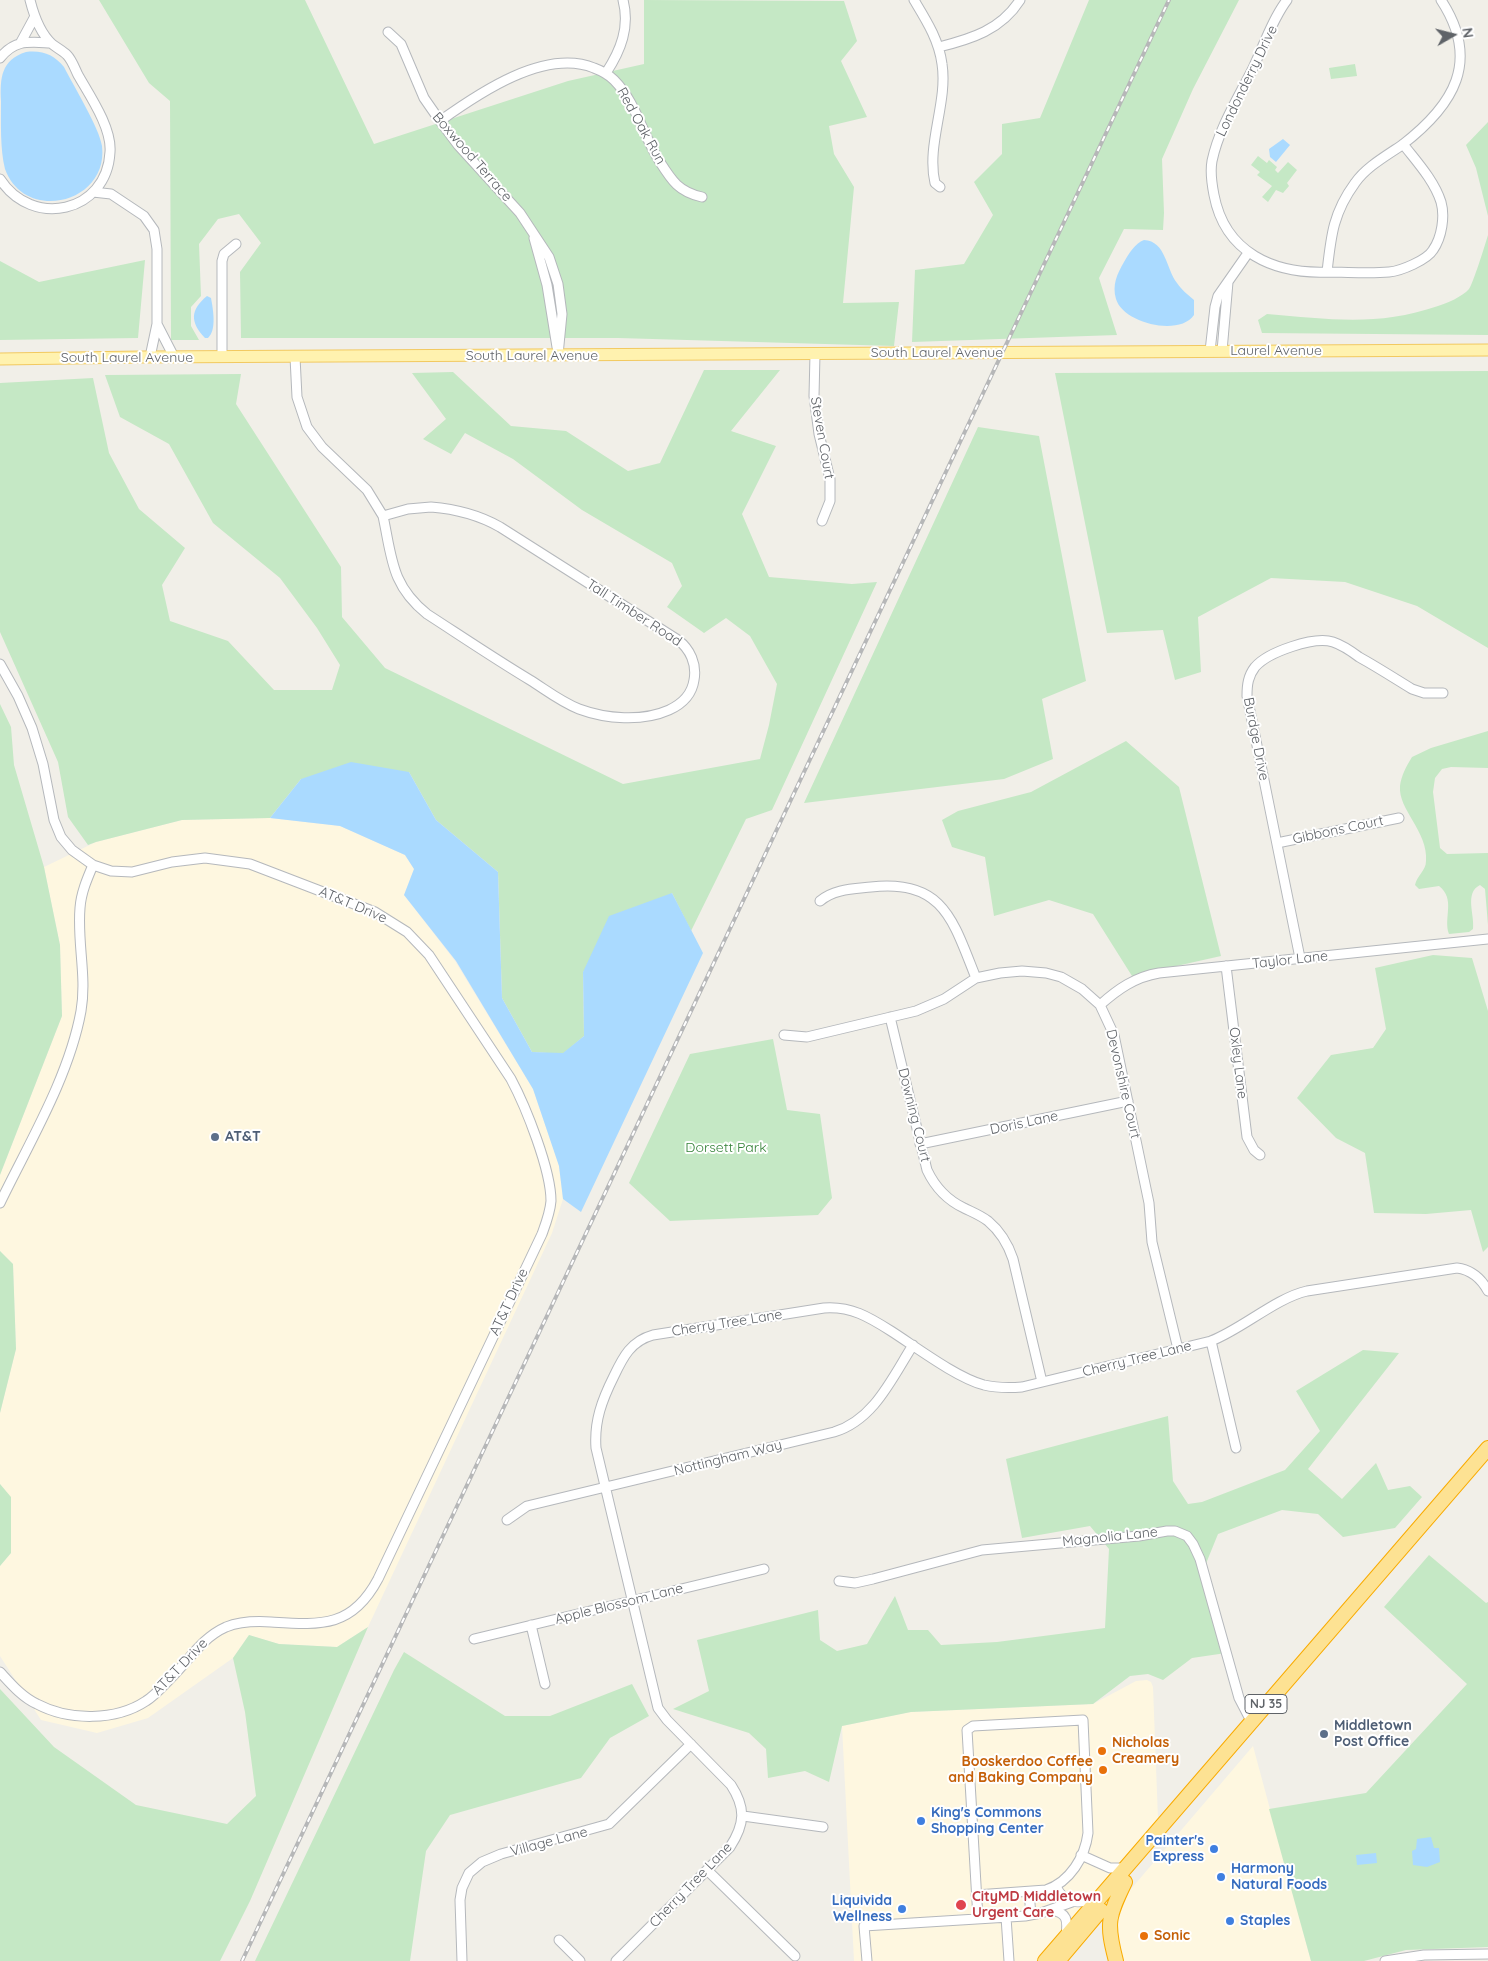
<!DOCTYPE html>
<style>
body{margin:0}
#map{position:relative;width:1488px;height:1961px;overflow:hidden;background:#f1efe8;font-family:Quicksand,sans-serif}
canvas{display:block}
.north{position:absolute;left:1428px;top:10px;width:50px;height:50px;-webkit-text-stroke:4px #fff;paint-order:stroke;rotate:82deg;font-size:14px;font-weight:700;line-height:20px;text-align:center;color:#5f6368}
.north::after{content:'';display:block;margin:auto;width:18px;height:22px;background:#5f6368;clip-path:polygon(50% 0,100% 100%,50% 72%,0 100%)}
</style>
<div id="map">
<canvas width="1488" height="1961"></canvas>
<div class="north">N</div>
</div>
<script>
const ctx = document.querySelector('canvas').getContext('2d');
ctx.lineJoin = 'round';
function fill(path, color) { ctx.fillStyle = color; ctx.fill(path, 'evenodd'); }
function trace(path, color, width, dash) { ctx.strokeStyle = color; ctx.lineWidth = width; ctx.lineCap = dash ? 'butt' : 'round'; ctx.setLineDash(dash || []); ctx.stroke(path); }
function drawText(font, color, halo, rows, align = 'center') {
  ctx.font = font + ' Quicksand,sans-serif'; ctx.lineWidth = 4; ctx.setLineDash([]); ctx.textBaseline = 'middle'; ctx.strokeStyle = halo; ctx.fillStyle = color; for (const [text, x, y, turn = 0] of rows) {
    ctx.save(); ctx.translate(x, y); ctx.rotate((+turn || 0) * Math.PI / 180); ctx.textAlign = isNaN(turn) ? turn : align; if (halo) ctx.strokeText(text, 0, 0); ctx.fillText(text, 0, 0); ctx.restore();
  }
}
const commercial = new Path2D(`
 M 270,818 L 340,826 L 405,855 L 414,869 L 404,895 L 455,961 L 533,1089 L 559,1166 L 563,1199 L 552,1233 L 368,1627 L 337,1647 L 279,1644 L 249,1635 L 233,1658 L 148,1718 L 97,1733 L 41,1720 L 0,1656 L 0,1566 L 11,1553 L 11,1498 L 0,1484 L 0,1413 L 16,1349 L 13,1264 L 0,1251 L 0,1175 L 62,1016 L 60,945 L 44,867 L 96,842 L 182,820 Z
 M 1147,1680 L 1151,1682 L 1153,1687 L 1158,1819 L 1036,1961 L 854,1961 L 842,1726 L 911,1712 L 1093,1704 L 1136,1681 Z
 M 1253,1746 L 1311,1961 L 1121,1961 L 1113,1921 L 1125,1896 Z`);
const green = new Path2D(`
 M 99,0 L 305,0 L 374,144 L 568,81 L 644,64 L 644,0 L 844,1 L 857,41 L 841,61 L 867,117 L 829,126 L 834,154 L 854,187 L 843,303 L 899,302 L 894,346 L 618,338 L 241,338 L 240,272 L 261,243 L 239,214 L 218,219 L 199,244 L 201,296 L 191,307 L 191,326 L 199,340 L 171,340 L 170,101 L 149,83 Z
 M 1089,0 L 1239,0 L 1193,89 L 1162,159 L 1164,213 L 1163,230 L 1124,229 L 1099,278 L 1117,335 L 912,342 L 915,270 L 964,264 L 993,215 L 974,182 L 1002,154 L 1002,124 L 1040,118 Z
 M 1355,64 L 1357,76 L 1331,79 L 1329,68 Z
 M 1488,122 L 1488,216 L 1476,168 L 1466,145 Z
 M 1258,156 L 1267,163 L 1269,160 L 1277,167 L 1275,170 L 1278,173 L 1288,162 L 1297,170 L 1287,183 L 1289,186 L 1283,193 L 1276,190 L 1268,202 L 1262,197 L 1272,186 L 1257,175 L 1260,172 L 1251,165 Z
 M 1488,235 L 1488,335 L 1262,333 L 1258,320 L 1267,314 C 1329,319 1377,327 1438,306 C 1447,303 1462,297 1469,289 C 1473,284 1485,245 1488,235 Z
 M 145,260 L 138,338 L 0,340 L 0,261 L 39,282 Z
 M 704,370 L 780,370 L 731,431 L 776,446 L 742,514 L 769,577 L 852,584 L 877,582 L 772,810 L 746,819 L 691,931 L 672,893 L 583,972 L 584,1036 L 563,1054 L 532,1052 L 502,998 L 498,872 L 436,820 L 409,772 L 301,779 L 270,818 L 182,820 L 96,842 L 88,845 L 68,817 L 58,762 L 0,632 L 0,383 L 93,378 L 109,453 L 139,509 L 185,548 L 162,585 L 170,621 L 228,641 L 274,690 L 332,690 L 340,665 L 317,628 L 280,578 L 213,523 L 169,444 L 120,417 L 105,375 L 241,374 L 236,404 L 341,567 L 342,617 L 385,668 L 623,784 L 760,759 L 769,725 L 777,684 L 750,636 L 726,618 L 704,633 L 667,607 L 682,586 L 672,563 L 582,510 L 513,459 L 465,433 L 451,454 L 423,439 L 446,419 L 412,373 L 453,372 L 511,426 L 566,431 L 628,471 L 660,463 Z
 M 1488,371 L 1488,648 L 1417,606 L 1345,582 L 1271,578 L 1198,617 L 1201,672 L 1175,680 L 1163,630 L 1107,633 L 1055,373 Z
 M 978,427 L 1039,436 L 1086,681 L 1042,699 L 1053,759 L 1004,779 L 804,803 Z
 M 0,704 L 11,727 L 14,765 L 44,867 L 60,945 L 62,1016 L 0,1175 Z
 M 1488,731 L 1488,768 L 1451,767 L 1442,769 L 1435,778 L 1433,792 L 1440,848 L 1447,854 L 1488,853 L 1488,925 L 1485,889 L 1480,885 C 1464,893 1475,915 1473,929 L 1469,932 L 1449,934 C 1443,918 1456,899 1439,886 L 1419,889 L 1415,885 C 1417,875 1426,871 1426,861 C 1428,831 1398,810 1400,786 C 1401,776 1407,765 1412,757 L 1431,748 Z
 M 1126,741 L 1179,787 L 1221,956 L 1132,976 L 1093,914 L 1049,900 L 994,916 L 985,857 L 952,847 L 942,820 L 958,811 L 1031,792 Z
 M 1433,955 L 1472,958 L 1488,1011 L 1488,1247 L 1483,1252 L 1471,1210 L 1426,1214 L 1374,1213 L 1365,1153 L 1336,1138 L 1297,1098 L 1331,1055 L 1373,1048 L 1386,1029 L 1375,968 Z
 M 773,1039 L 787,1110 L 820,1114 L 832,1198 L 818,1215 L 670,1221 L 629,1183 L 690,1054 Z
 M 0,1251 L 13,1264 L 16,1349 L 0,1413 Z
 M 1363,1350 L 1399,1353 L 1308,1469 L 1342,1499 L 1376,1463 L 1388,1490 L 1410,1486 L 1422,1497 L 1395,1528 L 1343,1537 L 1318,1514 L 1282,1510 L 1218,1534 L 1205,1566 L 1226,1653 L 1192,1658 L 1163,1680 L 1148,1674 L 1130,1676 L 1093,1704 L 911,1712 L 842,1726 L 829,1782 L 805,1771 L 768,1778 L 766,1749 L 749,1733 L 673,1709 L 709,1691 L 697,1640 L 818,1610 L 820,1640 L 837,1651 L 867,1644 L 895,1596 L 908,1630 L 928,1630 L 941,1645 L 997,1642 L 1105,1628 L 1109,1549 L 1090,1526 L 1022,1538 L 1006,1459 L 1168,1416 L 1173,1481 L 1188,1504 L 1202,1502 L 1285,1470 L 1320,1431 L 1296,1391 Z
 M 0,1484 L 11,1497 L 11,1553 L 0,1566 Z
 M 1429,1555 L 1486,1603 L 1488,1602 L 1488,1947 L 1406,1950 L 1364,1961 L 1311,1961 L 1269,1809 L 1366,1793 L 1467,1684 L 1384,1607 Z
 M 368,1627 L 250,1901 L 220,1961 L 0,1961 L 0,1689 L 54,1747 L 136,1805 L 227,1824 L 256,1796 L 245,1712 L 233,1658 L 249,1635 L 279,1644 L 337,1647 Z
 M 404,1652 L 505,1716 L 550,1716 L 632,1684 L 649,1716 L 610,1738 L 581,1778 L 450,1815 L 426,1851 L 410,1961 L 255,1961 L 394,1670 Z`);
const water = new Path2D(`
 M 26,52 C 43,50 54,55 64,67 C 74,87 99,127 102,146 C 109,203 25,224 5,169 C 0,149 1,122 1,101 C 0,78 1,60 26,52 Z
 M 1283,139 L 1290,145 L 1276,162 L 1270,157 L 1269,149 Z
 M 1144,240 C 1166,241 1166,269 1177,283 C 1181,289 1188,295 1194,300 L 1194,315 C 1179,337 1123,323 1116,299 C 1112,285 1117,274 1124,262 C 1128,255 1135,243 1144,240 Z
 M 207,296 L 211,298 C 213,309 217,330 208,338 L 205,338 C 190,322 190,310 207,296 Z
 M 351,762 L 409,772 L 436,820 L 498,872 L 502,998 L 532,1052 L 563,1053 L 584,1036 L 583,972 L 609,916 L 672,893 L 703,953 L 581,1212 L 563,1199 L 559,1166 L 533,1089 L 456,961 L 404,895 L 414,869 L 405,855 L 340,826 L 270,818 L 301,779 Z
 M 1431,1837 L 1434,1848 L 1439,1848 L 1440,1862 L 1427,1867 L 1413,1865 L 1412,1851 L 1416,1849 L 1417,1839 Z
 M 1376,1853 L 1377,1863 L 1357,1865 L 1356,1855 Z`);
const minor = new Path2D(`
 M 914,0 C 926,20 939,40 942,64 C 948,102 926,145 935,183 L 940,187
 M 1287,0 C 1273,18 1263,47 1253,68 C 1238,98 1219,128 1212,161 C 1210,172 1212,185 1214,195 C 1225,253 1274,274 1327,272 C 1331,236 1333,213 1355,183 C 1366,167 1386,156 1402,145 C 1454,105 1481,61 1441,0
 M 388,32 L 401,44 L 424,98 L 440,121 L 458,145 L 520,213 L 549,257 L 558,284 L 562,314 L 558,355
 M 21,42 L 34,18
 M 939,47 C 971,39 1001,30 1020,0
 M 0,58 C 15,39 29,42 51,43
 M 606,73 C 621,50 630,27 623,0
 M 440,121 C 479,93 545,48 594,68 C 602,71 608,74 614,80 C 636,102 643,136 660,162 C 672,181 679,192 702,197
 M 0,179 C 32,229 107,213 110,152 C 112,128 90,96 78,75 C 75,69 72,60 67,55 C 63,51 57,48 52,44 C 40,33 34,16 30,0
 M 93,192 L 111,194 L 144,216 L 154,230 L 157,249 L 157,324
 M 534,238 L 547,285 L 557,347
 M 1327,272 C 1348,272 1369,274 1389,272 C 1401,271 1427,260 1433,250 C 1442,237 1445,216 1441,202 C 1434,180 1416,161 1403,144
 M 1210,351 L 1215,307 L 1218,296 L 1248,253
 M 1222,351 L 1228,282
 M 815,354 L 814,396 L 819,434 L 830,479 L 830,501 L 822,521
 M 150,357 L 157,324 L 174,357
 M 222,357 L 222,261 L 224,254 L 236,244
 M 295,357 L 297,397 L 307,427 L 322,447 L 367,490 L 383,516
 M 431,507 C 456,509 479,515 500,527 L 678,640 C 690,649 697,664 694,680 C 692,694 682,704 669,710 C 642,722 606,719 579,709 C 561,702 546,690 530,680 C 495,659 461,636 427,614 C 391,585 392,558 383,516 L 408,509 Z
 M 0,664 L 18,696 L 32,728 L 43,764 L 54,820 L 61,837 L 72,850 L 93,865 L 111,871 L 132,872 L 172,862 L 205,858 L 250,864 L 375,912 L 407,932 L 429,955 L 511,1079 C 526,1107 551,1170 551,1201 C 550,1213 546,1223 542,1234 L 378,1579 C 352,1628 321,1625 271,1622 C 256,1621 241,1621 226,1627 C 201,1638 188,1662 169,1680 C 162,1687 154,1696 146,1701 C 116,1721 69,1721 37,1704 C 22,1697 11,1684 0,1672
 M 1277,843 L 1399,818
 M 820,901 C 834,889 853,889 871,887 C 944,879 953,921 976,978
 M 1300,958 L 1247,696 C 1247,685 1248,676 1255,667 C 1268,652 1314,636 1333,642 C 1342,645 1351,651 1359,657 C 1377,667 1394,678 1412,689 L 1424,693 L 1443,693
 M 1226,966 L 1247,1137 L 1254,1150 L 1260,1155
 M 1100,1005 C 1118,989 1135,977 1159,973 L 1488,939
 M 890,1017 L 927,1170 C 935,1187 947,1200 964,1208 C 972,1212 980,1215 988,1221 C 1000,1231 1008,1244 1013,1259 L 1042,1382
 M 784,1035 L 807,1037 L 916,1011 L 944,999 L 976,978 L 1000,973 L 1022,971 L 1046,973 L 1061,977 L 1082,989 L 1100,1005 L 1114,1035 L 1149,1203 L 1152,1242 L 1178,1349
 M 920,1144 L 1128,1101
 M 0,1203 C 29,1143 69,1077 81,1011 C 87,976 77,943 80,908 C 81,893 87,879 93,865
 M 1211,1341 L 1236,1448
 M 507,1520 L 527,1506 L 834,1432 C 874,1420 892,1378 913,1345
 M 839,1581 L 855,1583 L 873,1579 L 982,1550 L 1139,1536 L 1167,1531 L 1175,1531 L 1187,1536 L 1193,1544 L 1200,1559 L 1239,1698 L 1251,1721
 M 531,1625 L 545,1684
 M 474,1639 L 764,1569
 M 743,1816 L 823,1827
 M 1081,1855 L 1110,1868 L 1125,1868
 M 707,1870 L 795,1956
 M 1056,1886 C 1064,1906 1081,1904 1099,1897
 M 1029,1892 L 1031,1915
 M 976,1895 L 1046,1890 C 1070,1882 1085,1857 1088,1833 L 1083,1720 L 973,1726 L 967,1730 L 978,1919
 M 1052,1910 C 1067,1913 1068,1920 1066,1935
 M 1006,1917 L 1009,1961
 M 559,1940 L 580,1961
 M 462,1961 L 460,1900 L 462,1888 L 469,1873 L 482,1862 L 501,1854 L 609,1824 L 691,1744
 M 616,1961 L 730,1847 C 745,1824 746,1808 731,1785 L 667,1720 L 658,1708 L 596,1448 C 594,1421 602,1400 614,1376 C 623,1357 631,1341 653,1335 L 824,1308 C 851,1306 869,1317 891,1331 C 916,1347 957,1378 984,1385 C 997,1388 1009,1388 1022,1387 L 1211,1341 C 1242,1329 1276,1298 1307,1291 L 1457,1268 C 1472,1270 1481,1278 1488,1291
 M 867,1961 L 864,1926 L 1025,1916 L 1041,1913 L 1072,1902
 M 1385,1961 L 1424,1955 L 1488,1954`);
const major = new Path2D(`
 M 0,359 L 143,357 L 1488,350`);
const highway = new Path2D(`
 M 1045,1961 L 1488,1448
 M 1058,1961 L 1101,1910
 M 1116,1961 C 1106,1923 1108,1917 1125,1882`);
const rail = new Path2D(`
 M 242,1961 L 1169,0`);
const markers = [
 [215,1137,5,"#5c6f8a"],
 [1324,1734,5,"#5c6f8a"],
 [1102,1751,5,"#e8710a"],
 [1103,1770,5,"#e8710a"],
 [921,1821,5,"#3f7fe0"],
 [1214,1849,5,"#3f7fe0"],
 [1221,1877,5,"#3f7fe0"],
 [961,1905,6,"#e0444e"],
 [902,1909,5,"#3f7fe0"],
 [1230,1921,5,"#3f7fe0"],
 [1144,1936,5,"#e8710a"]
];
const shields = [
 [1266,1704,42]
];
const shieldNames = [
 ["NJ 35",1266,1704]
];
const streetNames = [
 ["Londonderry Drive",1247,81,-64],
 ["Red Oak Run",641,126,61],
 ["Boxwood Terrace",472,157,49],
 ["Laurel Avenue",1276,351],
 ["South Laurel Avenue",937,353],
 ["South Laurel Avenue",532,356],
 ["South Laurel Avenue",127,358],
 ["Steven Court",822,438,80],
 ["Tall Timber Road",634,613,33],
 ["Burdge Drive",1256,739,79],
 ["Gibbons Court",1338,830,-12],
 ["AT&T Drive",353,905,23],
 ["Taylor Lane",1290,960,-6],
 ["Oxley Lane",1238,1063,83],
 ["Devonshire Court",1123,1084,77],
 ["Downing Court",914,1115,76],
 ["Doris Lane",1024,1123,-12],
 ["AT&T Drive",509,1302,-65],
 ["Cherry Tree Lane",727,1323,-9],
 ["Cherry Tree Lane",1137,1359,-14],
 ["Nottingham Way",728,1458,-14],
 ["Magnolia Lane",1110,1537,-6],
 ["Apple Blossom Lane",619,1604,-14],
 ["AT&T Drive",180,1667,-46],
 ["Village Lane",549,1842,-15],
 ["Cherry Tree Lane",691,1885,-46]
];
const serviceNames = [
 ["AT&T",225,1137],
 ["Middletown",1334,1726],
 ["Post Office",1334,1742]
];
const parkNames = [
 ["Dorsett Park",726,1148]
];
const foodNames = [
 ["Nicholas",1112,1743],
 ["Creamery",1112,1759],
 ["Booskerdoo Coffee",1093,1762,"right"],
 ["and Baking Company",1093,1778,"right"],
 ["Sonic",1154,1936]
];
const shopNames = [
 ["King's Commons",931,1813],
 ["Shopping Center",931,1829],
 ["Painter's",1204,1841,"right"],
 ["Express",1204,1857,"right"],
 ["Harmony",1231,1869],
 ["Natural Foods",1231,1885],
 ["Liquivida",892,1901,"right"],
 ["Wellness",892,1917,"right"],
 ["Staples",1240,1921]
];
const healthNames = [
 ["CityMD Middletown",972,1897],
 ["Urgent Care",972,1913]
];
fill(commercial, '#fef7e0');
fill(green, '#c5e8c5');
fill(water, '#aadaff');
trace(minor, '#b5b8bc', 11);
trace(major, '#f2c960', 13);
trace(highway, '#f9ab00', 16);
trace(minor, '#fff', 9);
trace(major, '#fff2af', 11);
trace(highway, '#fde293', 14);
trace(rail, '#b6b7b8', 4);
trace(rail, '#fff', 2, [5.5]);
for (const [x, y, r, color] of markers) { const dot = new Path2D(); dot.arc(x, y, r, 0, 2 * Math.PI); ctx.fillStyle = color; ctx.fill(dot); trace(dot, '#fff', 2); }
for (const [x, y, w] of shields) { const box = new Path2D(); box.roundRect(x - w / 2, y - 9.5, w, 19, 4); ctx.fillStyle = '#fff'; ctx.fill(box); trace(box, '#5f6368', 1); }
drawText('bold 12px', '#5f6368', null, shieldNames);
drawText('14px', '#5f6368', '#fff', streetNames);
drawText('bold 14px', '#4e5e75', '#fff', serviceNames, 'left');
drawText('14px', '#348238', '#fff', parkNames);
drawText('bold 14px', '#c56008', '#fff', foodNames, 'left');
drawText('bold 14px', '#366cbe', '#fff', shopNames, 'left');
drawText('bold 14px', '#be3a42', '#fff', healthNames, 'left');
</script>
